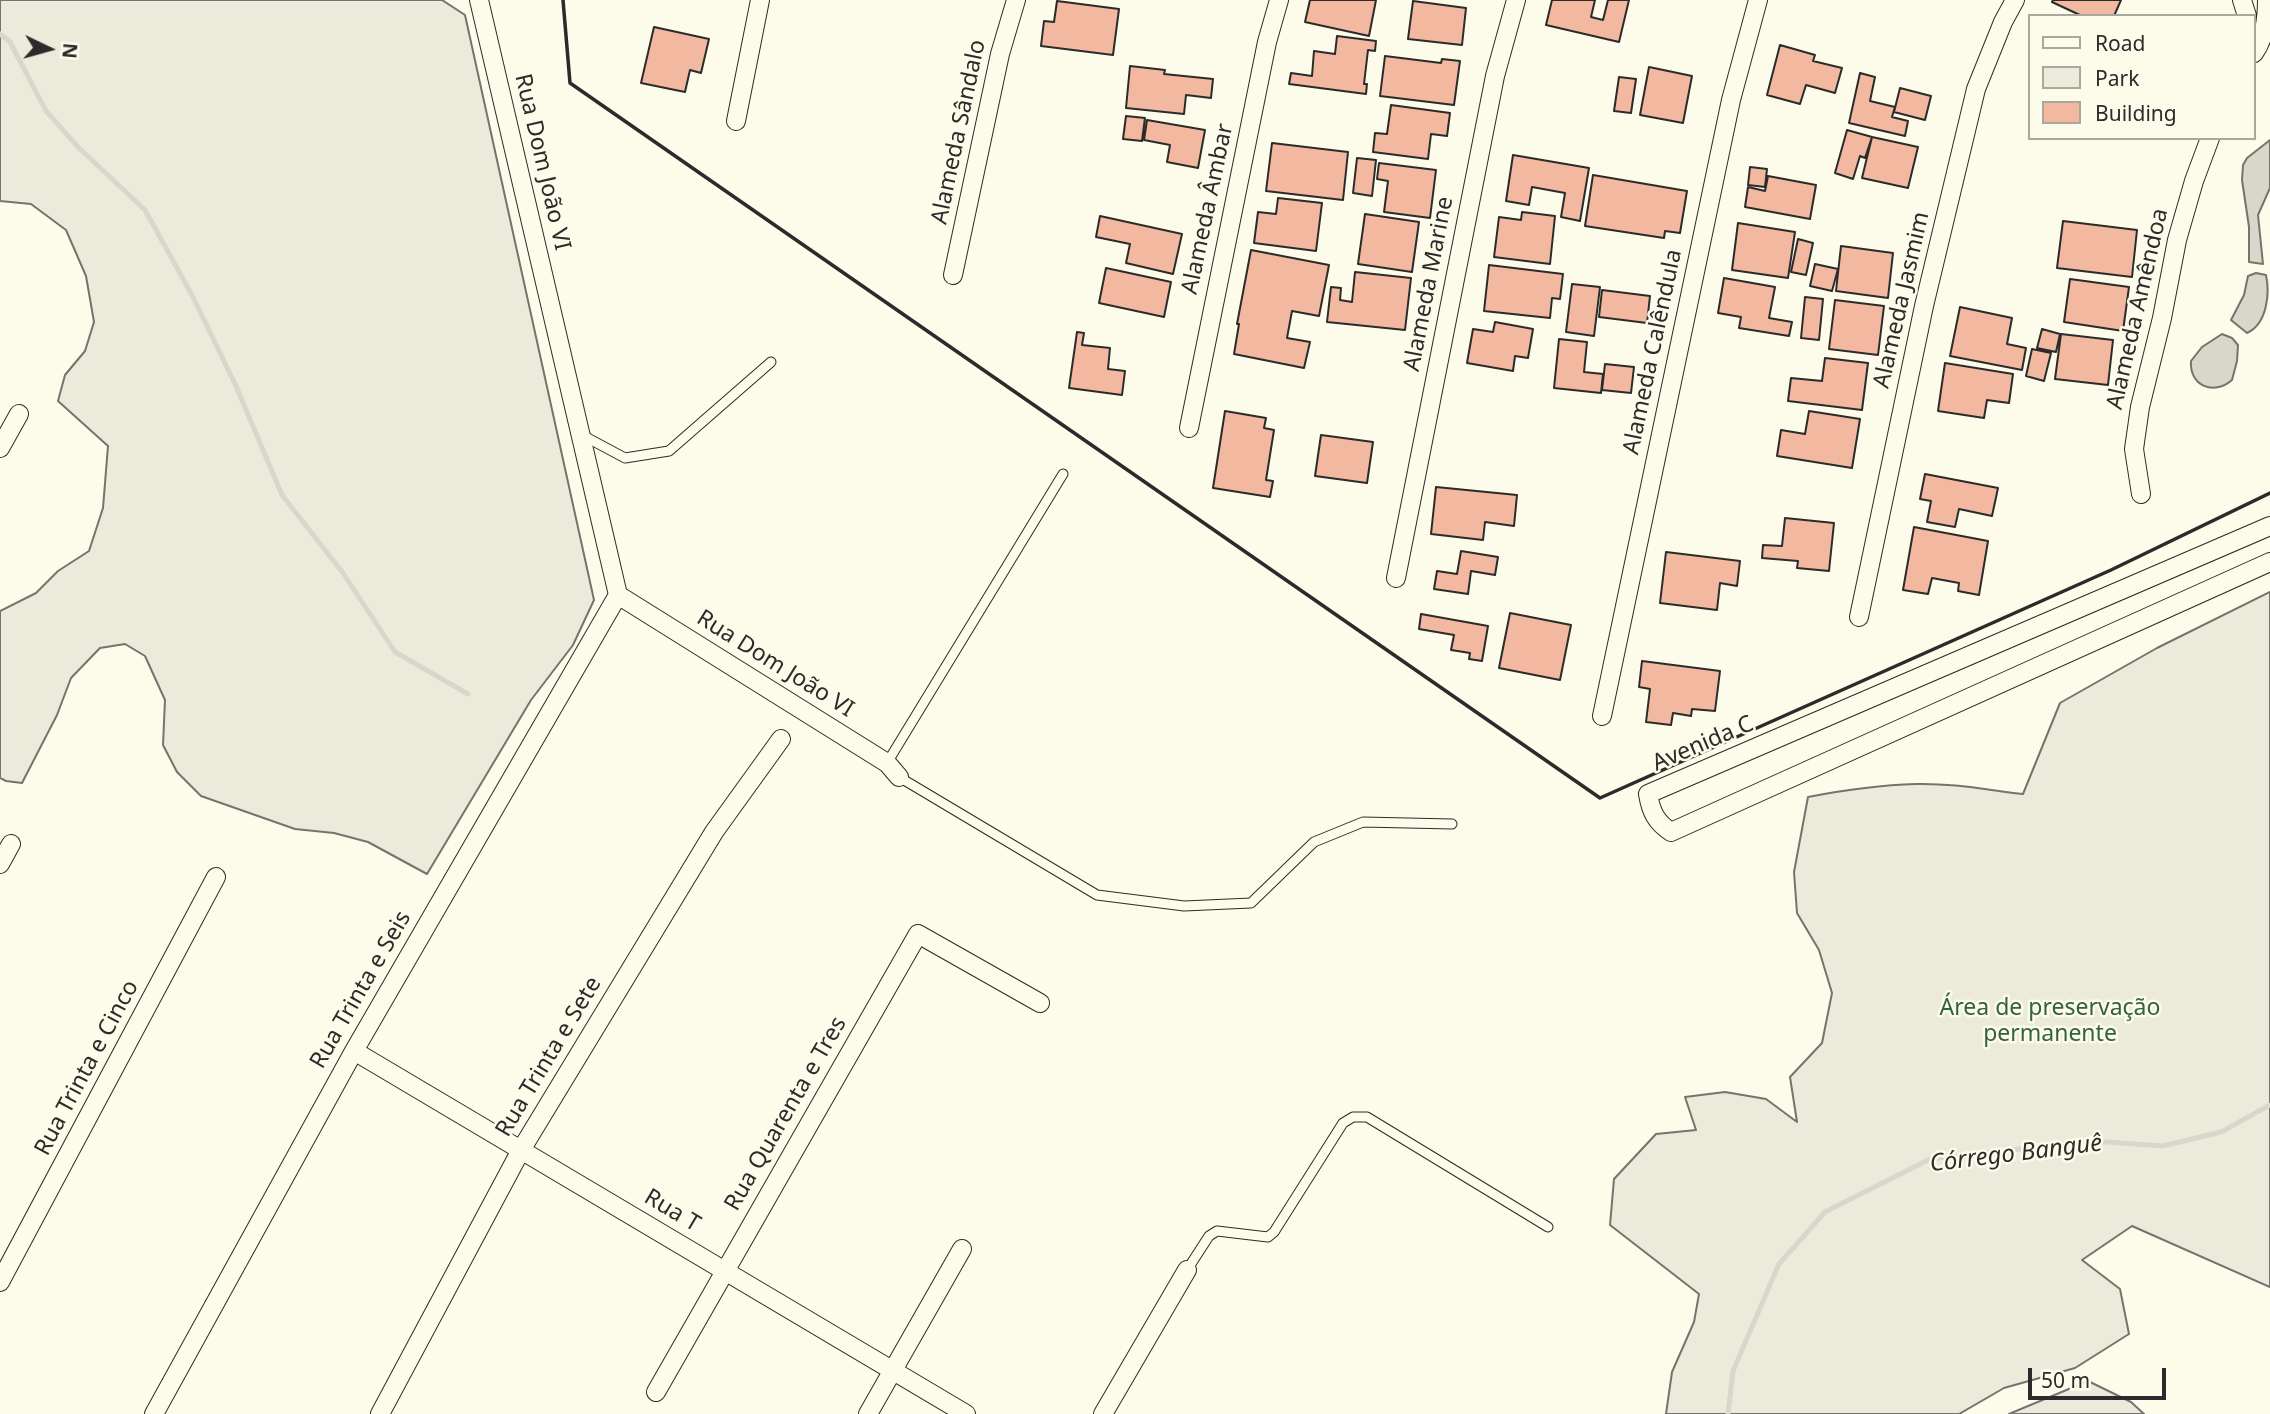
<!DOCTYPE html>
<meta charset="utf-8">
<style>
body{margin:0}
#map{position:relative;width:2270px;height:1414px;overflow:hidden;background:#fdfbea;font-family:"Noto Sans",sans-serif}
canvas{display:block}
.legend{position:absolute;left:2028px;top:14px;width:228px;height:126px;box-sizing:border-box;background:#fdfbea;border:2px solid #a9a89e;margin:0;padding:9px 12px;list-style:none;font-size:21px;color:#2b2b2b}
.legend li{display:flex;align-items:center;gap:14px;height:35px}
.legend b{width:35px;border:2px solid #a9a89e}
.north{position:absolute;left:14px;top:14px;width:70px;height:70px;-webkit-text-stroke:5px #fdfbea;paint-order:stroke;rotate:95deg;font-size:19px;font-weight:700;line-height:28px;text-align:center;color:#2b2b2b}
.north::after{content:'';display:block;margin:auto;width:24px;height:32px;background:#2b2b2b;clip-path:polygon(50% 0,100% 100%,50% 72%,0 100%)}
.scale{position:absolute;left:2028px;top:1368px;width:138px;height:32px;box-sizing:border-box;border:4px solid #2b2b2b;border-top:0;padding-left:9px;font-size:21px;line-height:24px;white-space:nowrap;color:#2b2b2b;-webkit-text-stroke:5px #fdfbea;paint-order:stroke}
</style>
<div id="map">
<canvas width="2270" height="1414"></canvas>
<ul class="legend">
<li><b style="height:9px;background:#fdfbea"></b>Road</li>
<li><b style="height:19px;background:#ecebdb"></b>Park</li>
<li><b style="height:19px;background:#f2b8a0"></b>Building</li>
</ul>
<div class="north">N</div>
<div class="scale">50 m</div>
</div>
<script>
const ctx = document.querySelector('canvas').getContext('2d');
ctx.lineJoin = 'round';
function fill(path, color) { ctx.fillStyle = color; ctx.fill(path, 'evenodd'); }
function trace(path, color, width, dash) { ctx.strokeStyle = color; ctx.lineWidth = width; ctx.lineCap = dash ? 'butt' : 'round'; ctx.setLineDash(dash || []); ctx.stroke(path); }
function drawText(font, color, halo, rows, align = 'center') {
  ctx.font = font + ' "Noto Sans",sans-serif'; ctx.lineWidth = 5; ctx.setLineDash([]); ctx.textBaseline = 'middle'; ctx.strokeStyle = halo; ctx.fillStyle = color; for (const [text, x, y, turn = 0] of rows) {
    ctx.save(); ctx.translate(x, y); ctx.rotate((+turn || 0) * Math.PI / 180); ctx.textAlign = isNaN(turn) ? turn : align; if (halo) ctx.strokeText(text, 0, 0); ctx.fillText(text, 0, 0); ctx.restore();
  }
}
const green = new Path2D(`
 M 0,0 L 442,0 L 465,15 L 594,600 L 573,645 L 531,700 L 427,874 L 368,842 L 334,833 L 295,829 L 201,796 L 177,772 L 163,745 L 165,700 L 145,656 L 125,644 L 100,648 L 71,678 L 57,715 L 22,783 L 6,781 L 0,778 L 0,611 L 36,593 L 58,571 L 89,551 L 103,508 L 108,446 L 58,401 L 65,375 L 85,351 L 94,322 L 86,276 L 66,230 L 31,204 L 0,201 Z
 M 2270,592 L 2270,1287 L 2132,1226 L 2082,1260 L 2120,1289 L 2129,1334 L 2075,1368 L 2004,1388 L 1959,1414 L 1666,1414 L 1672,1372 L 1694,1322 L 1699,1294 L 1610,1225 L 1614,1179 L 1656,1134 L 1696,1130 L 1685,1097 L 1725,1092 L 1766,1099 L 1797,1122 L 1790,1077 L 1822,1043 L 1832,993 L 1819,950 L 1797,913 L 1794,872 L 1808,797 C 1844,790 1879,785 1916,784 C 1952,783 1988,790 2023,794 L 2060,703 L 2157,648 Z
 M 2088,1381 L 2131,1402 L 2144,1414 L 2009,1414 Z`);
const water = new Path2D(`
 M 2270,140 L 2270,188 L 2258,215 L 2263,264 L 2249,262 L 2249,227 L 2242,180 L 2243,165 L 2247,158 Z
 M 2256,273 L 2266,275 C 2270,294 2267,324 2247,333 L 2231,320 L 2244,295 L 2248,276 Z
 M 2222,334 L 2232,338 L 2238,345 L 2237,361 L 2232,380 C 2214,396 2189,386 2191,361 L 2202,347 Z`);
const stream = new Path2D(`
 M 0,34 L 10,42 L 46,111 L 79,148 L 145,210 L 193,297 L 236,386 L 282,495 L 343,573 L 395,652 L 468,694
 M 1728,1414 L 1733,1371 L 1779,1264 L 1825,1212 L 1930,1159 L 2092,1141 L 2163,1146 L 2221,1132 L 2270,1105`);
const building = new Path2D(`
 M 1310,0 L 1376,0 L 1369,36 L 1305,22 Z
 M 1552,0 L 1595,0 L 1591,17 L 1603,20 L 1608,0 L 1629,0 L 1619,42 L 1546,25 Z
 M 2053,0 L 2121,0 L 2114,16 L 2082,16 L 2052,2 Z
 M 1057,1 L 1119,9 L 1113,55 L 1041,46 L 1044,21 L 1054,22 Z
 M 1413,1 L 1466,8 L 1462,45 L 1408,39 Z
 M 654,27 L 709,39 L 701,73 L 690,70 L 685,92 L 641,83 Z
 M 1337,36 L 1376,41 L 1375,51 L 1368,50 L 1364,84 L 1367,84 L 1366,94 L 1289,84 L 1291,73 L 1312,76 L 1314,51 L 1335,54 Z
 M 1780,45 L 1815,55 L 1813,61 L 1842,68 L 1835,93 L 1806,85 L 1800,104 L 1767,95 Z
 M 1385,56 L 1441,63 L 1442,59 L 1460,61 L 1454,105 L 1380,96 Z
 M 1130,66 L 1165,70 L 1164,74 L 1213,79 L 1211,98 L 1186,95 L 1184,114 L 1126,108 Z
 M 1649,67 L 1692,76 L 1683,123 L 1640,115 Z
 M 1860,73 L 1875,77 L 1870,101 L 1895,107 L 1892,117 L 1908,121 L 1905,136 L 1849,123 Z
 M 1619,77 L 1636,79 L 1631,113 L 1614,111 Z
 M 1900,88 L 1931,96 L 1925,120 L 1894,112 Z
 M 1391,105 L 1450,113 L 1447,136 L 1431,134 L 1428,159 L 1373,152 L 1375,133 L 1387,134 Z
 M 1126,116 L 1145,118 L 1142,141 L 1123,139 Z
 M 1147,120 L 1205,130 L 1198,168 L 1167,162 L 1170,145 L 1144,140 Z
 M 1847,130 L 1872,137 L 1865,158 L 1860,156 L 1853,179 L 1835,173 Z
 M 1872,137 L 1918,147 L 1908,188 L 1862,178 Z
 M 1272,143 L 1348,152 L 1343,200 L 1266,191 Z
 M 1513,155 L 1589,168 L 1580,221 L 1561,217 L 1565,193 L 1532,187 L 1529,205 L 1506,201 Z
 M 1357,158 L 1376,160 L 1372,196 L 1353,193 Z
 M 1379,163 L 1436,170 L 1430,218 L 1384,212 L 1388,181 L 1377,179 Z
 M 1750,167 L 1767,169 L 1765,187 L 1748,185 Z
 M 1593,175 L 1687,191 L 1680,233 L 1665,231 L 1664,238 L 1585,226 Z
 M 1768,176 L 1816,185 L 1810,219 L 1745,207 L 1748,187 L 1765,191 Z
 M 1278,198 L 1322,203 L 1316,251 L 1254,243 L 1258,212 L 1276,214 Z
 M 1522,212 L 1555,216 L 1550,264 L 1494,257 L 1499,217 L 1521,220 Z
 M 1365,214 L 1419,222 L 1412,272 L 1358,264 Z
 M 1100,216 L 1182,234 L 1173,274 L 1126,263 L 1130,244 L 1096,237 Z
 M 2063,221 L 2137,230 L 2132,277 L 2057,268 Z
 M 1738,223 L 1795,232 L 1788,278 L 1732,270 Z
 M 1798,239 L 1813,243 L 1806,275 L 1791,272 Z
 M 1841,246 L 1893,253 L 1888,298 L 1836,291 Z
 M 1251,250 L 1329,265 L 1319,316 L 1292,311 L 1287,338 L 1310,342 L 1304,368 L 1234,354 L 1239,324 L 1237,324 Z
 M 1815,264 L 1838,269 L 1832,291 L 1810,286 Z
 M 1489,265 L 1563,274 L 1560,299 L 1552,298 L 1550,318 L 1484,311 Z
 M 1106,268 L 1171,282 L 1164,317 L 1099,303 Z
 M 1355,272 L 1411,278 L 1405,330 L 1327,322 L 1331,287 L 1341,288 L 1340,300 L 1352,302 Z
 M 1724,278 L 1775,287 L 1769,318 L 1792,322 L 1789,336 L 1739,328 L 1741,317 L 1718,313 Z
 M 2070,279 L 2129,287 L 2123,331 L 2064,322 Z
 M 1572,284 L 1600,287 L 1594,336 L 1566,332 Z
 M 1602,290 L 1650,296 L 1647,323 L 1599,317 Z
 M 1805,297 L 1823,299 L 1819,340 L 1801,338 Z
 M 1835,300 L 1884,306 L 1878,355 L 1829,349 Z
 M 1960,307 L 2012,318 L 2007,344 L 2026,348 L 2022,370 L 1950,356 Z
 M 1495,322 L 1533,329 L 1528,358 L 1515,356 L 1513,371 L 1467,363 L 1473,329 L 1493,332 Z
 M 2042,329 L 2060,334 L 2056,352 L 2037,348 Z
 M 1077,332 L 1084,333 L 1082,345 L 1110,348 L 1108,369 L 1125,371 L 1122,395 L 1069,388 Z
 M 2061,334 L 2113,340 L 2108,385 L 2055,379 Z
 M 1559,339 L 1587,342 L 1584,372 L 1603,374 L 1601,393 L 1554,388 Z
 M 2032,349 L 2051,353 L 2044,381 L 2026,376 Z
 M 1825,358 L 1868,363 L 1862,410 L 1788,401 L 1791,378 L 1822,381 Z
 M 1945,363 L 2013,374 L 2009,403 L 1987,400 L 1984,418 L 1938,411 Z
 M 1605,364 L 1634,367 L 1631,393 L 1602,390 Z
 M 1225,411 L 1266,418 L 1264,428 L 1274,430 L 1266,480 L 1273,481 L 1270,497 L 1213,488 Z
 M 1809,411 L 1860,419 L 1852,468 L 1777,456 L 1781,430 L 1805,434 Z
 M 1321,435 L 1373,442 L 1367,483 L 1315,476 Z
 M 1925,474 L 1998,488 L 1992,516 L 1959,509 L 1955,527 L 1927,522 L 1931,501 L 1920,499 Z
 M 1436,487 L 1517,495 L 1514,526 L 1485,522 L 1483,540 L 1431,534 Z
 M 1785,518 L 1834,523 L 1829,571 L 1797,568 L 1798,561 L 1762,558 L 1763,545 L 1782,546 Z
 M 1914,527 L 1988,541 L 1979,595 L 1958,591 L 1959,583 L 1932,578 L 1928,594 L 1903,590 Z
 M 1461,551 L 1498,557 L 1495,575 L 1471,571 L 1468,594 L 1434,589 L 1437,571 L 1457,574 Z
 M 1666,552 L 1740,561 L 1737,586 L 1720,583 L 1717,610 L 1660,603 Z
 M 1510,613 L 1571,625 L 1560,680 L 1499,668 Z
 M 1421,614 L 1488,626 L 1482,661 L 1469,659 L 1470,653 L 1451,650 L 1454,635 L 1419,629 Z
 M 1642,661 L 1720,671 L 1715,711 L 1692,709 L 1691,716 L 1673,713 L 1671,725 L 1646,722 L 1650,689 L 1639,687 Z`);
const lane = new Path2D(`
 M 582,435 L 625,458 L 669,451 L 771,362
 M 887,763 L 1063,474
 M 899,777 L 1097,895 L 1184,906 L 1251,903 L 1314,842 L 1363,822 L 1452,824
 M 1187,1270 L 1209,1236 L 1217,1231 L 1268,1237 L 1274,1232 L 1343,1123 L 1353,1117 L 1367,1117 L 1548,1227`);
const street = new Path2D(`
 M 479,0 L 618,595 L 887,763 L 899,777
 M 2242,0 L 2247,16
 M 2254,53 C 2265,38 2267,18 2267,0
 M 736,121 L 760,0
 M 953,275 L 1000,54 L 1016,0
 M 1189,428 L 1267,42 L 1279,0
 M 0,448 L 19,414
 M 2141,494 L 2134,449 L 2140,407 L 2162,318 L 2177,240 L 2194,181 L 2210,138
 M 2270,526 L 1648,794 C 1651,812 1656,822 1671,832 L 2270,562
 M 1396,578 L 1495,76 L 1516,0
 M 1859,617 L 1924,306 L 1976,89 L 2003,22 L 2015,0
 M 1602,716 L 1731,100 L 1758,0
 M 0,864 L 11,844
 M 354,1051 L 966,1414
 M 0,1282 L 216,877
 M 656,1392 L 918,934 L 1040,1003
 M 154,1414 L 354,1051 L 618,595
 M 380,1414 L 521,1150 L 714,832 L 781,739
 M 868,1414 L 962,1249
 M 1103,1414 L 1187,1270`);
const wall = new Path2D(`
 M 563,0 L 570,83 L 1600,798 L 2111,570 L 2270,493`);
const streetNames = [
 ["Alameda Sândalo",959,132,-78],
 ["Rua Dom João VI",542,162,77],
 ["Alameda Âmbar",1208,209,-78],
 ["Alameda Marine",1429,284,-79],
 ["Alameda Jasmim",1902,300,-77],
 ["Alameda Amêndoa",2138,309,-77],
 ["Alameda Calêndula",1653,352,-78],
 ["Rua Dom João VI",775,664,32],
 ["Avenida C",1703,744,-23],
 ["Rua Trinta e Seis",361,990,-60],
 ["Rua Trinta e Sete",549,1057,-59],
 ["Rua Trinta e Cinco",87,1068,-62],
 ["Rua Quarenta e Tres",786,1114,-60],
 ["Rua T",672,1211,31]
];
const parkNames = [
 ["Área de preservação",2050,1008],
 ["permanente",2050,1034]
];
const waterNames = [
 ["Córrego Banguê",2016,1154,-7]
];
fill(green, '#ecebdb');
trace(green, '#74746e', 2);
fill(water, '#d8d7c9');
trace(water, '#74746e', 2);
trace(stream, '#d8d7c9', 5);
fill(building, '#f2b8a0');
trace(building, '#2b2b2b', 2);
trace(lane, '#2b2b2b', 11);
trace(street, '#2b2b2b', 20);
trace(lane, '#fdfbea', 9);
trace(street, '#fdfbea', 18);
trace(wall, '#2b2b2b', 3.5);
drawText('23px', '#2b2b2b', '#fdfbea', streetNames);
drawText('23px', '#34623c', '#fdfbea', parkNames);
drawText('italic 24px', '#2b2b2b', '#fdfbea', waterNames);
</script>
